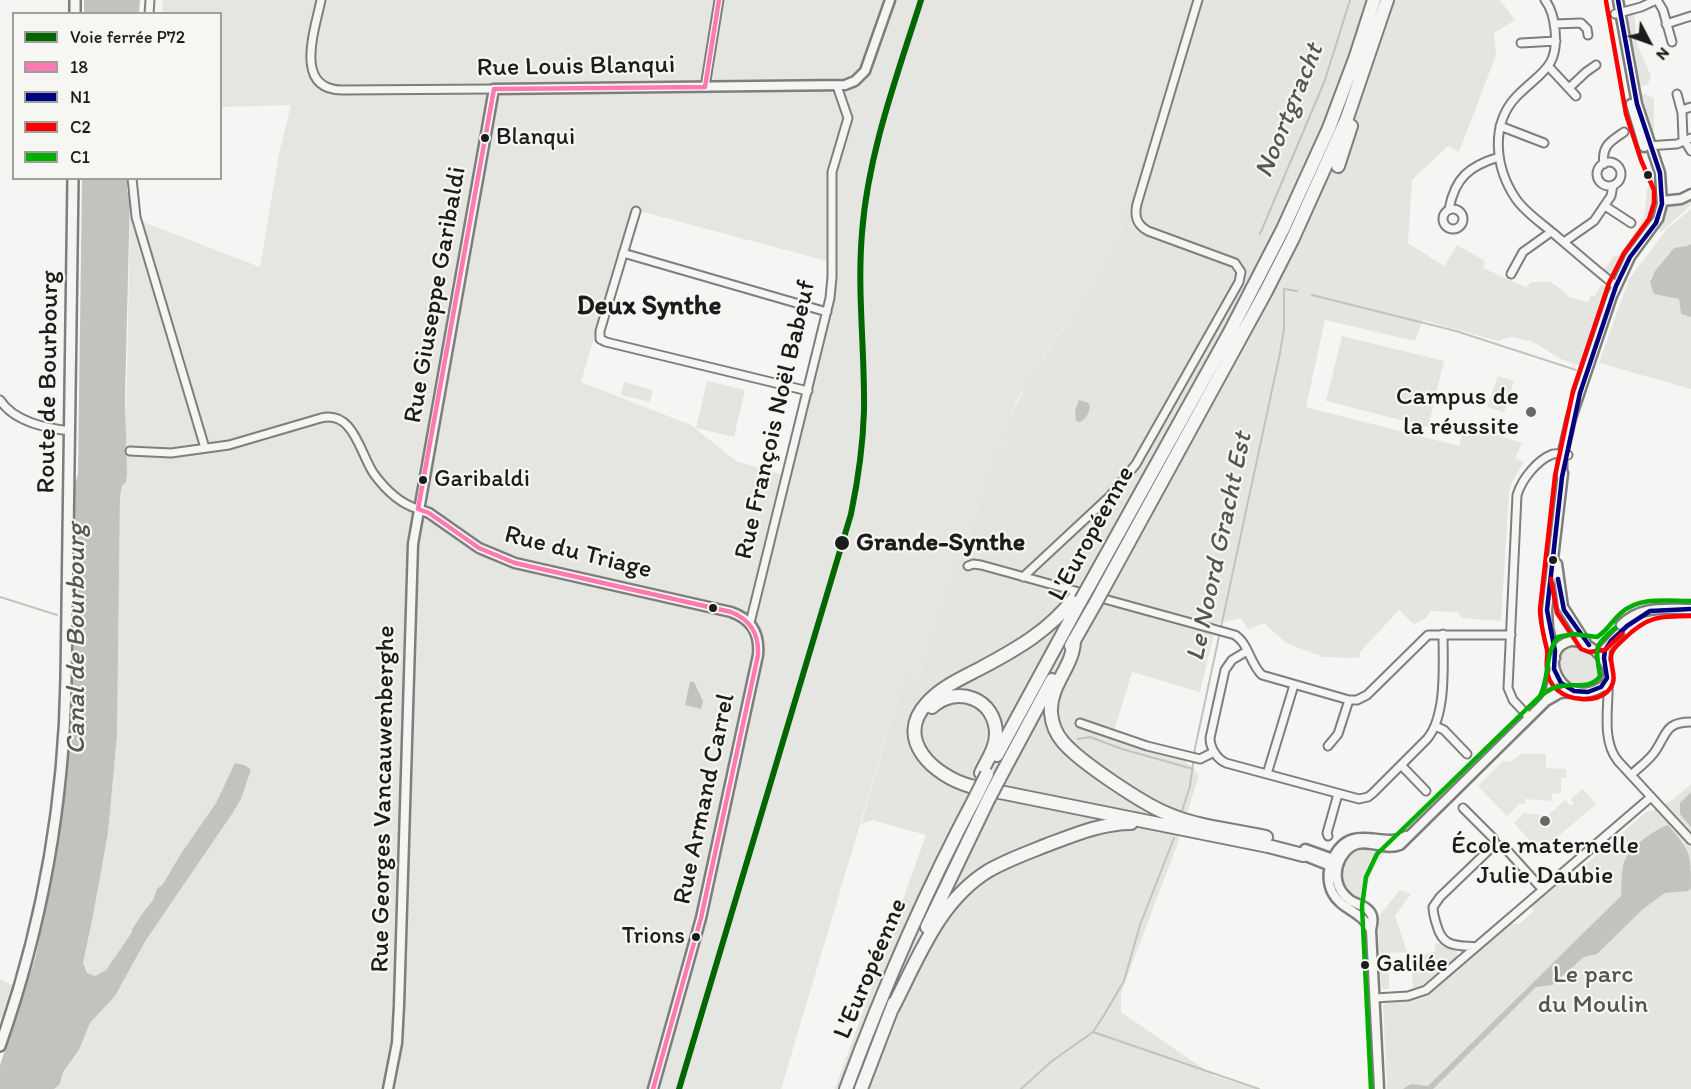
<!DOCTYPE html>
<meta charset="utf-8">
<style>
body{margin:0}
#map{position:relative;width:1691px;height:1089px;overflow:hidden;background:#f5f5f3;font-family:Itim,sans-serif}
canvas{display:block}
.legend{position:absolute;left:12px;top:12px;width:210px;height:168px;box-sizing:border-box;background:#f6f6f2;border:2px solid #9f9f9c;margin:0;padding:8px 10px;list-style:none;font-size:18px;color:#1c1c1c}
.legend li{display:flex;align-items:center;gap:12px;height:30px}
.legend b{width:30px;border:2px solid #9f9f9c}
.north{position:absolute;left:1619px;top:12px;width:60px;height:60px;-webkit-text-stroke:4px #f6f6f2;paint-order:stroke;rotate:131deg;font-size:16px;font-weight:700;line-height:24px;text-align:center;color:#1c1c1c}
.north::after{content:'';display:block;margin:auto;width:21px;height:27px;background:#1c1c1c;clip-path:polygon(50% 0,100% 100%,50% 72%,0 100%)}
</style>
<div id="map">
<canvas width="1691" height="1089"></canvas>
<ul class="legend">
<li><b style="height:8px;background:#060"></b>Voie ferrée P72</li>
<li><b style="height:8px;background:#ff7ab1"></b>18</li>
<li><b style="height:8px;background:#010080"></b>N1</li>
<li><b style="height:8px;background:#fe0000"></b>C2</li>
<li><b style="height:8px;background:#00ae00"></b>C1</li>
</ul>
<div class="north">N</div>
</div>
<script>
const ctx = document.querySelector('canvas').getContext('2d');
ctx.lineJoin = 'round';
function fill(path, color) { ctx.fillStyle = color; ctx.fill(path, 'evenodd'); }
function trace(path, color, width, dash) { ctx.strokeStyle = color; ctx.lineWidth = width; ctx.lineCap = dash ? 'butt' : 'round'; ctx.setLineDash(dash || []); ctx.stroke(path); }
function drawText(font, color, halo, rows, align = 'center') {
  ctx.font = font + ' Itim,sans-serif'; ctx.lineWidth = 4.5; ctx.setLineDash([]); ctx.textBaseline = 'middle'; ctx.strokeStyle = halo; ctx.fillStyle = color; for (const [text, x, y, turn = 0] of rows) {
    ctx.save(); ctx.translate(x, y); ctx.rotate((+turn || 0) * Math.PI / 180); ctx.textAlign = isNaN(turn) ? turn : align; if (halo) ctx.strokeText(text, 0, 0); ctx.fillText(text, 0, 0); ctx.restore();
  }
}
const built = new Path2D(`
 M 163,0 L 1188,0 L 1116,243 L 1090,291 L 1045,353 L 1019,396 L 1007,424 L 919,674 L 903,680 L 781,1089 L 54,1089 L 60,1084 L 63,1072 L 79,1050 L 90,1023 L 115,996 L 146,940 L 232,814 L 241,799 L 251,771 L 245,764 L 235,763 L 216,803 L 180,855 L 153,900 L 142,914 L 132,928 L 132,932 L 106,970 L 95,976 L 87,973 L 83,963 L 93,916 L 108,833 L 117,736 L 120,497 L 125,474 L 130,217 L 260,267 L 279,154 L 291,105 L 221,107 L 220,14 L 162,13 ZM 632,209 L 827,261 L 825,301 L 783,475 L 736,461 L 691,425 L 581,382 Z
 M 1521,754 L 1546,754 L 1546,768 L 1566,769 L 1566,778 L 1561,778 L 1561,794 L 1552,793 L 1552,801 L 1525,799 L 1525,804 L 1519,804 L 1507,816 L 1478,786 L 1502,762 L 1511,761 Z
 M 1583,789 L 1596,804 L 1540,852 L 1514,823 L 1524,813 L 1540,815 L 1544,819 L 1565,800 L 1571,806 L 1574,803 L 1571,799 Z`);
const green = new Path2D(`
 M 1188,0 L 1500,0 L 1515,20 L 1494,33 L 1496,55 L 1459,152 L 1448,146 L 1412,180 L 1408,243 L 1444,266 L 1457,245 L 1485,261 L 1483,268 L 1526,287 L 1531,282 L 1549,282 L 1556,285 L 1569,297 L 1588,302 L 1591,296 L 1595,296 L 1601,285 L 1609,286 L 1610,291 L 1581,366 L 1563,360 L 1531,341 L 1511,337 L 1498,341 L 1423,320 L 1415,341 L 1325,320 L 1306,407 L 1459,446 L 1465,424 L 1522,443 L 1515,458 L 1524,462 L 1512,482 L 1509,493 L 1501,621 L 1462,618 L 1458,612 L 1431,611 L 1426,618 L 1414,624 L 1399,610 L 1360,652 L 1359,658 L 1323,657 L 1286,643 L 1264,623 L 1248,629 L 1241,618 L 1216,624 L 1200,692 L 1132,672 L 1112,738 L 1185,761 L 1199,775 L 1176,848 L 1121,993 L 1121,1012 L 1214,1076 L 1257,1089 L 835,1089 L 926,835 L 872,820 L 861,824 L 903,680 L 908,670 L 919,674 L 1007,424 L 1031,374 L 1090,291 L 1116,243 Z
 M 1634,13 L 1637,44 L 1651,76 L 1648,84 L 1636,88 L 1625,21 L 1628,16 Z
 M 1644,94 L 1654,98 L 1654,138 L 1652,137 L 1648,129 L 1650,128 L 1649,123 L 1644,122 L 1637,96 Z
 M 1652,178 L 1657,193 L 1655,216 L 1616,274 L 1611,276 L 1603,271 L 1614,256 L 1619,256 L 1644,218 L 1647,190 Z
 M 1691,198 L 1691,205 L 1661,232 L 1656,228 L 1668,207 Z
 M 1691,209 L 1691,244 L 1669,253 L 1650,279 L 1679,299 L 1681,314 L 1691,317 L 1691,389 L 1599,363 L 1629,279 L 1667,229 Z
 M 1342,336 L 1444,361 L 1428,427 L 1326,401 Z
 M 1498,376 L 1514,381 L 1504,412 L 1487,407 Z
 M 707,381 L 745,390 L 734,437 L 696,428 Z
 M 624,382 L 653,390 L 650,402 L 621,395 Z
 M 1568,644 L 1582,646 L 1603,669 C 1607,678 1601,682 1594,688 L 1572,687 L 1561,676 L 1560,652 Z
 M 1691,784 L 1691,1089 L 1387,1089 L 1383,1005 L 1387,1003 L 1410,1001 L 1425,997 L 1500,933 L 1512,924 L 1519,924 L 1534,911 L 1531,905 L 1564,877 L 1568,880 L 1646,812 C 1665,808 1677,796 1691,784 Z
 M 1361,845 L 1387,850 C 1371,870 1367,878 1366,905 L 1352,899 L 1341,886 L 1339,869 L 1347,853 Z
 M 1400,890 L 1411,894 L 1395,916 L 1407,952 L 1389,953 L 1389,989 L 1383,989 L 1381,987 L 1378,922 L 1382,912 Z
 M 1440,943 L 1445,947 L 1457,951 L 1458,957 L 1422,985 L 1413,988 L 1411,959 L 1436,951 L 1434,944 Z
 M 0,979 L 12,985 L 0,1023 Z`);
const water = new Path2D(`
 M 84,0 L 140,0 L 139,13 L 84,13 Z
 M 82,179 L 127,179 L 127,191 L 130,196 L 125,397 L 127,474 L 126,482 L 122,486 L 120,497 L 117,736 L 108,833 L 93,916 L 83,963 L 87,973 L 95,976 L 106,970 L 132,932 L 132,929 L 142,914 L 153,900 L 157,889 L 163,884 L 180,855 L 216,803 L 235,763 L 245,765 L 251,770 L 241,799 L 232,814 L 146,940 L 115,996 L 90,1023 L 79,1050 L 63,1072 L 60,1084 L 54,1089 L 0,1089 L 0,1065 L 35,959 L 56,857 L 65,793 L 71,732 L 75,504 L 75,480 L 77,479 L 78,472 Z
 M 1691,244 L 1691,317 L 1681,314 L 1679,299 L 1654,294 L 1650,282 L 1655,271 L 1674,248 L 1687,246 Z
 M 1079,400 L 1089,403 C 1091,410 1087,419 1080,422 L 1076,421 L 1075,411 Z
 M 690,682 L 694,682 L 703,701 L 701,709 L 685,705 Z
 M 1691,792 L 1691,827 L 1680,814 L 1680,803 Z
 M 1668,825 C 1691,853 1691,851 1691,888 L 1688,891 L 1665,893 L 1643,909 L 1597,954 L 1584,957 L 1552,985 L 1536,987 L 1433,1089 L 1403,1089 L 1411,1084 L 1428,1086 L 1621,896 C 1622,886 1621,871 1624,862 C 1630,847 1654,830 1668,825 Z`);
const stream = new Path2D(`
 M 1260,234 L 1325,80 L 1350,0
 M 1312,295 L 1456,331 L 1576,370
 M 0,597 L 57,615
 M 1078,739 L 1090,737 L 1122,749 L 1193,769
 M 1182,811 L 1190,786 L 1195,748 L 1280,353 L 1284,329 L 1284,289 L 1297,291
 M 1093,1032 L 1259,1089
 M 1021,1089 L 1052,1061 L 1093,1032 L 1104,1015 L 1124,981 L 1140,925 L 1174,838`);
const minor = new Path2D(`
 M 321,0 C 315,30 293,89 342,90 L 494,89
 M 1545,0 C 1552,9 1554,19 1555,30 C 1559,69 1540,72 1516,97 C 1490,125 1495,168 1516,199 C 1525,212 1540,222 1553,233 C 1574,251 1595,269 1616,286
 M 1657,0 L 1663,10 L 1672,42
 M 149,14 L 150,0
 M 1615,14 L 1641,7 L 1656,0
 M 1554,24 L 1581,23 L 1587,29 L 1588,35
 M 1666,24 L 1691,16
 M 1521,43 L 1556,41
 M 1549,67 L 1576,96
 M 705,87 L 719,0
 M 1569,88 L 1586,72 L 1596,65
 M 1677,94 L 1682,113 L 1683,138 L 1691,151
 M 1682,110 L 1691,107
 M 1500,126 L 1544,143
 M 1646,146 L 1677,144 L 1691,138
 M1597 174a12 12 0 1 1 24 0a12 12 0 1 1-24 0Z
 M 1604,164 C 1601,146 1611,141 1624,132
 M 132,178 L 136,217 L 205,448
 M 1605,206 L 1631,223
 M1443 219a10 10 0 1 1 20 0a10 10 0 1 1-20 0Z
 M 1449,209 C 1455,178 1469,166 1499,157
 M 636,211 L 600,331 L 600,339 L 606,342 L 808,391
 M 1564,242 L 1594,221 L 1611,196 L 1613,185
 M 623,253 L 827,312
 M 1511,274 L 1523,252 L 1551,232
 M 0,400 C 14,422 46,428 70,431
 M 130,451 L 171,453 L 229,445 L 321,418 C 354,410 360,454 374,474 C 385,489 401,504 418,509
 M 968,566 L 973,564 L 981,565 L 1235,635 C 1249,644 1250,664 1262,675 L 1349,700 L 1357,700 L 1367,695 L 1428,635 L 1511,635
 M 1023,577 L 1110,496 L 1136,464 L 1239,282 L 1241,272 L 1235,263 L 1148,231 C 1137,225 1134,217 1137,204 L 1198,0
 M 750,623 L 830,298 L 832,277 L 832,172 L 848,118 L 837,86
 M 1247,651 L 1232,660 L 1225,670 L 1210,738 C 1210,748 1217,759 1226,763 L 1359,799 L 1368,797 L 1373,793 L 1427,739 C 1447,715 1443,664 1443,634
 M 1608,676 C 1610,703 1600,739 1618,761 L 1691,840
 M 1529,717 L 1513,700 L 1508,688 L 1517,495 C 1522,479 1537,460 1553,454 C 1557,453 1563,454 1568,455
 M 1080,723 L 1147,746 L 1200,759 L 1214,752
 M 1435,726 L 1444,730 L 1467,754
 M 1328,746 L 1338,734 L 1349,700
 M 1401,765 L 1426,791
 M 1267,774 L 1294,685
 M 1631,775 C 1639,767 1650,760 1656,750 C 1667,733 1666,722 1691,722
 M 1463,808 L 1493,838 L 1496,845
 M 1328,836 L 1327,833 L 1338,794
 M 1476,947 C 1457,945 1443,948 1437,926 C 1435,920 1433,914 1433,907 L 1440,897 L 1492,847 L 1498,845 L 1505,848 L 1543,890
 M 1375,998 L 1408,996 L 1426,990 L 1651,797`);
const tertiary = new Path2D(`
 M 1631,104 L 1644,147
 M 1662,201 L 1681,199 L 1691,194
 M 1562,477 L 1562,457 L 1571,418 L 1612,296 L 1630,257 L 1658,219 L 1662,204 L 1660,173 L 1637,104 L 1618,0
 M 418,509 L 429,513 L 479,548 L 515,563 L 731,612 C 751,619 760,633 758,655 L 701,918 L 653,1089
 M 1557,564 L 1563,607 L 1586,643
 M 1621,625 C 1640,605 1665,609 1691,609
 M 1571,641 C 1595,640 1626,678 1596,690 C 1558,706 1537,648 1571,641 Z
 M 1555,658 L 1548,628 L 1547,610 L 1563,473
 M 1604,661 L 1605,649 L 1619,634
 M 1546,701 L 1551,691 L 1554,673
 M 1305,849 L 1336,860
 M 1303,855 L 1333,867
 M 1371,930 C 1362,911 1341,910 1332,892 C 1327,881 1328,870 1332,860 C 1351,819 1382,850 1406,836
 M 388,1089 L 397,1043 L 399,1005 L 413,544 L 494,89 L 845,85 L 855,81 L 865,71 L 890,0
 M 1379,1089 L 1371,930 C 1372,926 1373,920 1372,916 C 1369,906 1357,905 1350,900 C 1336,890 1333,873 1341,858 C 1358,829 1380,853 1400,845 L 1546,701 L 1560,693 L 1576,692`);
const secondary = new Path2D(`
 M 75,14 L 75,0
 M 0,1046 C 42,927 64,806 66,679 L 73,178`);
const motorway = new Path2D(`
 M 1338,166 L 1351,126
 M 1089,586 L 1230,332 L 1283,229 L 1329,128 L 1356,56 L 1374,0
 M 1102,591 L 1265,293 L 1293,238 L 1347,118 L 1387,0
 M 1075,597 C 1050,630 1017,649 981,668 C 962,678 941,687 927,703 C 893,740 935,776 970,786 L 1268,846 L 1303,855
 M 1074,640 C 1074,666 1049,685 1051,713 C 1052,724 1056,734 1063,742 C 1080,762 1143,804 1168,814 C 1198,827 1234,830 1266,837
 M 1071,646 L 1096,602
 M 932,707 C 957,684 996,699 996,734 C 996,748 987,760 981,773
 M 997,755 L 1081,600
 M 999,779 L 1052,680
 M 927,927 L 988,800
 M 892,1009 C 918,959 938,902 988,871 C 1007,860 1027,853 1047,845 C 1074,835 1102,823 1131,823
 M 846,1089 C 883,989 926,890 976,796
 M 861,1089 L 894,1003`);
const motorwayBridge = new Path2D(`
 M 1081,600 L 1089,586
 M 1096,602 L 1102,591
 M 976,796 L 987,774
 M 988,800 L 999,779`);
const bus1 = new Path2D(`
 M 705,87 L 719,0
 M 494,89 L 705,87
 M 418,509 L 429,513 L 479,548 L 515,563 L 731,612 C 751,620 759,634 758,655 L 701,918 L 653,1089
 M 418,509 L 494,89`);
const bus2 = new Path2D(`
 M 1618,0 L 1637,104 L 1660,173 L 1662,204 L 1656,223 L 1630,257 L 1616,286 L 1580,393 L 1562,477 L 1547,610 L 1555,651 L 1554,669 L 1561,683 L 1574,691 L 1588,692 L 1601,687 L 1607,678 L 1604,658 L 1605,650 L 1611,641 L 1627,626 L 1650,611 L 1691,609
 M 1558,579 L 1564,610 L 1589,645`);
const bus3 = new Path2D(`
 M 1606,1 L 1626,114 L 1641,160 L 1654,190 L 1654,203 L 1649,219 L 1624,253 L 1609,283 L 1573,391 L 1555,476 L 1540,609 C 1540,623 1544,636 1547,650 C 1548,656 1546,662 1547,668 C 1547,687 1564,698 1581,699 C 1591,700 1600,698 1607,692 C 1619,680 1611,671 1611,657 C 1611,649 1619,644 1624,639 C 1647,616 1660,616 1691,616
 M 1551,579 L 1557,613 L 1581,649 L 1589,652 L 1605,650 L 1622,634`);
const bus4 = new Path2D(`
 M 1533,704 C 1539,697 1546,690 1556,687 C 1570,682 1591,691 1600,676 C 1596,647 1592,648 1615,628
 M 1371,1089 L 1362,906 L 1366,877 L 1377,854 L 1540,696 C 1550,677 1544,655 1558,637 L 1573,634 L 1597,637 C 1607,631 1612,621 1621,613 C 1640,596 1668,601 1691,601`);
const rail1 = new Path2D(`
 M 679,1089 L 851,514 C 858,480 863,446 864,411 C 865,352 857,292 862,233 C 868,153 897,76 921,0`);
const markers = [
 [485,138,5,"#1c1c1c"],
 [1648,175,5,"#1c1c1c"],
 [1531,412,6,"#686867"],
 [423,480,5,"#1c1c1c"],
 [842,543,8,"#1c1c1c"],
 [1553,560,5,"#1c1c1c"],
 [713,608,5,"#1c1c1c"],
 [1545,821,6,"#686867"],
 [696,937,5,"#1c1c1c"],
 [1365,965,5,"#1c1c1c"]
];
const busNames = [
 ["Blanqui",496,138],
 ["Garibaldi",434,480],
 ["Trions",685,937,"right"],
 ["Galilée",1376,965]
];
const streetNames = [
 ["Rue Louis Blanqui",576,67,-1],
 ["Rue Giuseppe Garibaldi",436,295,-80],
 ["Route de Bourbourg",49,382,-89],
 ["Rue François Noël Babeuf",776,420,-77],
 ["L'Européenne",1092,534,-61],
 ["Rue du Triage",578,553,14],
 ["Rue Georges Vancauwenberghe",384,799,-89],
 ["Rue Armand Carrel",705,799,-78],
 ["L'Européenne",871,969,-67]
];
const poiNames = [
 ["Campus de",1519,397],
 ["la réussite",1519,427],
 ["École maternelle",1545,846,"center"],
 ["Julie Daubie",1545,876,"center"]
];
const stopNames = [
 ["Grande-Synthe",856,543]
];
const parkNames = [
 ["Le parc",1593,975],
 ["du Moulin",1593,1005]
];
const waterNames = [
 ["Noortgracht",1290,111,-68],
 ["Le Noord Gracht Est",1220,547,-78],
 ["Canal de Bourbourg",77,639,-90]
];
const neighbourhoodNames = [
 ["Deux Synthe",649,307]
];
fill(built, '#e5e5e2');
fill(green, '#e4e4e1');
fill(water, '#c2c2bf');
trace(stream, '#c2c2bf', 2);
trace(minor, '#7e7e7d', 11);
trace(tertiary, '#7e7e7d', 13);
trace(secondary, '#7e7e7d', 14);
trace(motorway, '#7e7e7d', 16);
trace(minor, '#f5f5f3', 7);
trace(tertiary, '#f5f5f3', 8);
trace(secondary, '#f5f5f3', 9);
trace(motorway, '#f5f5f3', 12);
trace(motorwayBridge, '#7e7e7d', 16, []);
trace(motorwayBridge, '#f5f5f3', 12);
trace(bus1, '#ff7ab1', 4.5);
trace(bus2, '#010080', 4.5);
trace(bus3, '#fe0000', 4.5);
trace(bus4, '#00ae00', 4.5);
trace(rail1, '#060', 6);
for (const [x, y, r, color] of markers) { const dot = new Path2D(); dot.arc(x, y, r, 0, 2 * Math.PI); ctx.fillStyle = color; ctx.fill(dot); trace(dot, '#f6f6f2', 2); }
drawText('24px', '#1c1c1c', '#f6f6f2', busNames, 'left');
drawText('26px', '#1c1c1c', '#f6f6f2', streetNames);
drawText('26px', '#1c1c1c', '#f6f6f2', poiNames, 'right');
drawText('bold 26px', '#1c1c1c', '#f6f6f2', stopNames, 'left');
drawText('26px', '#545453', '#f6f6f2', parkNames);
drawText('italic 27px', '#565654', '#f6f6f2', waterNames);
drawText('bold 27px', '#1c1c1c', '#f6f6f2', neighbourhoodNames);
</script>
